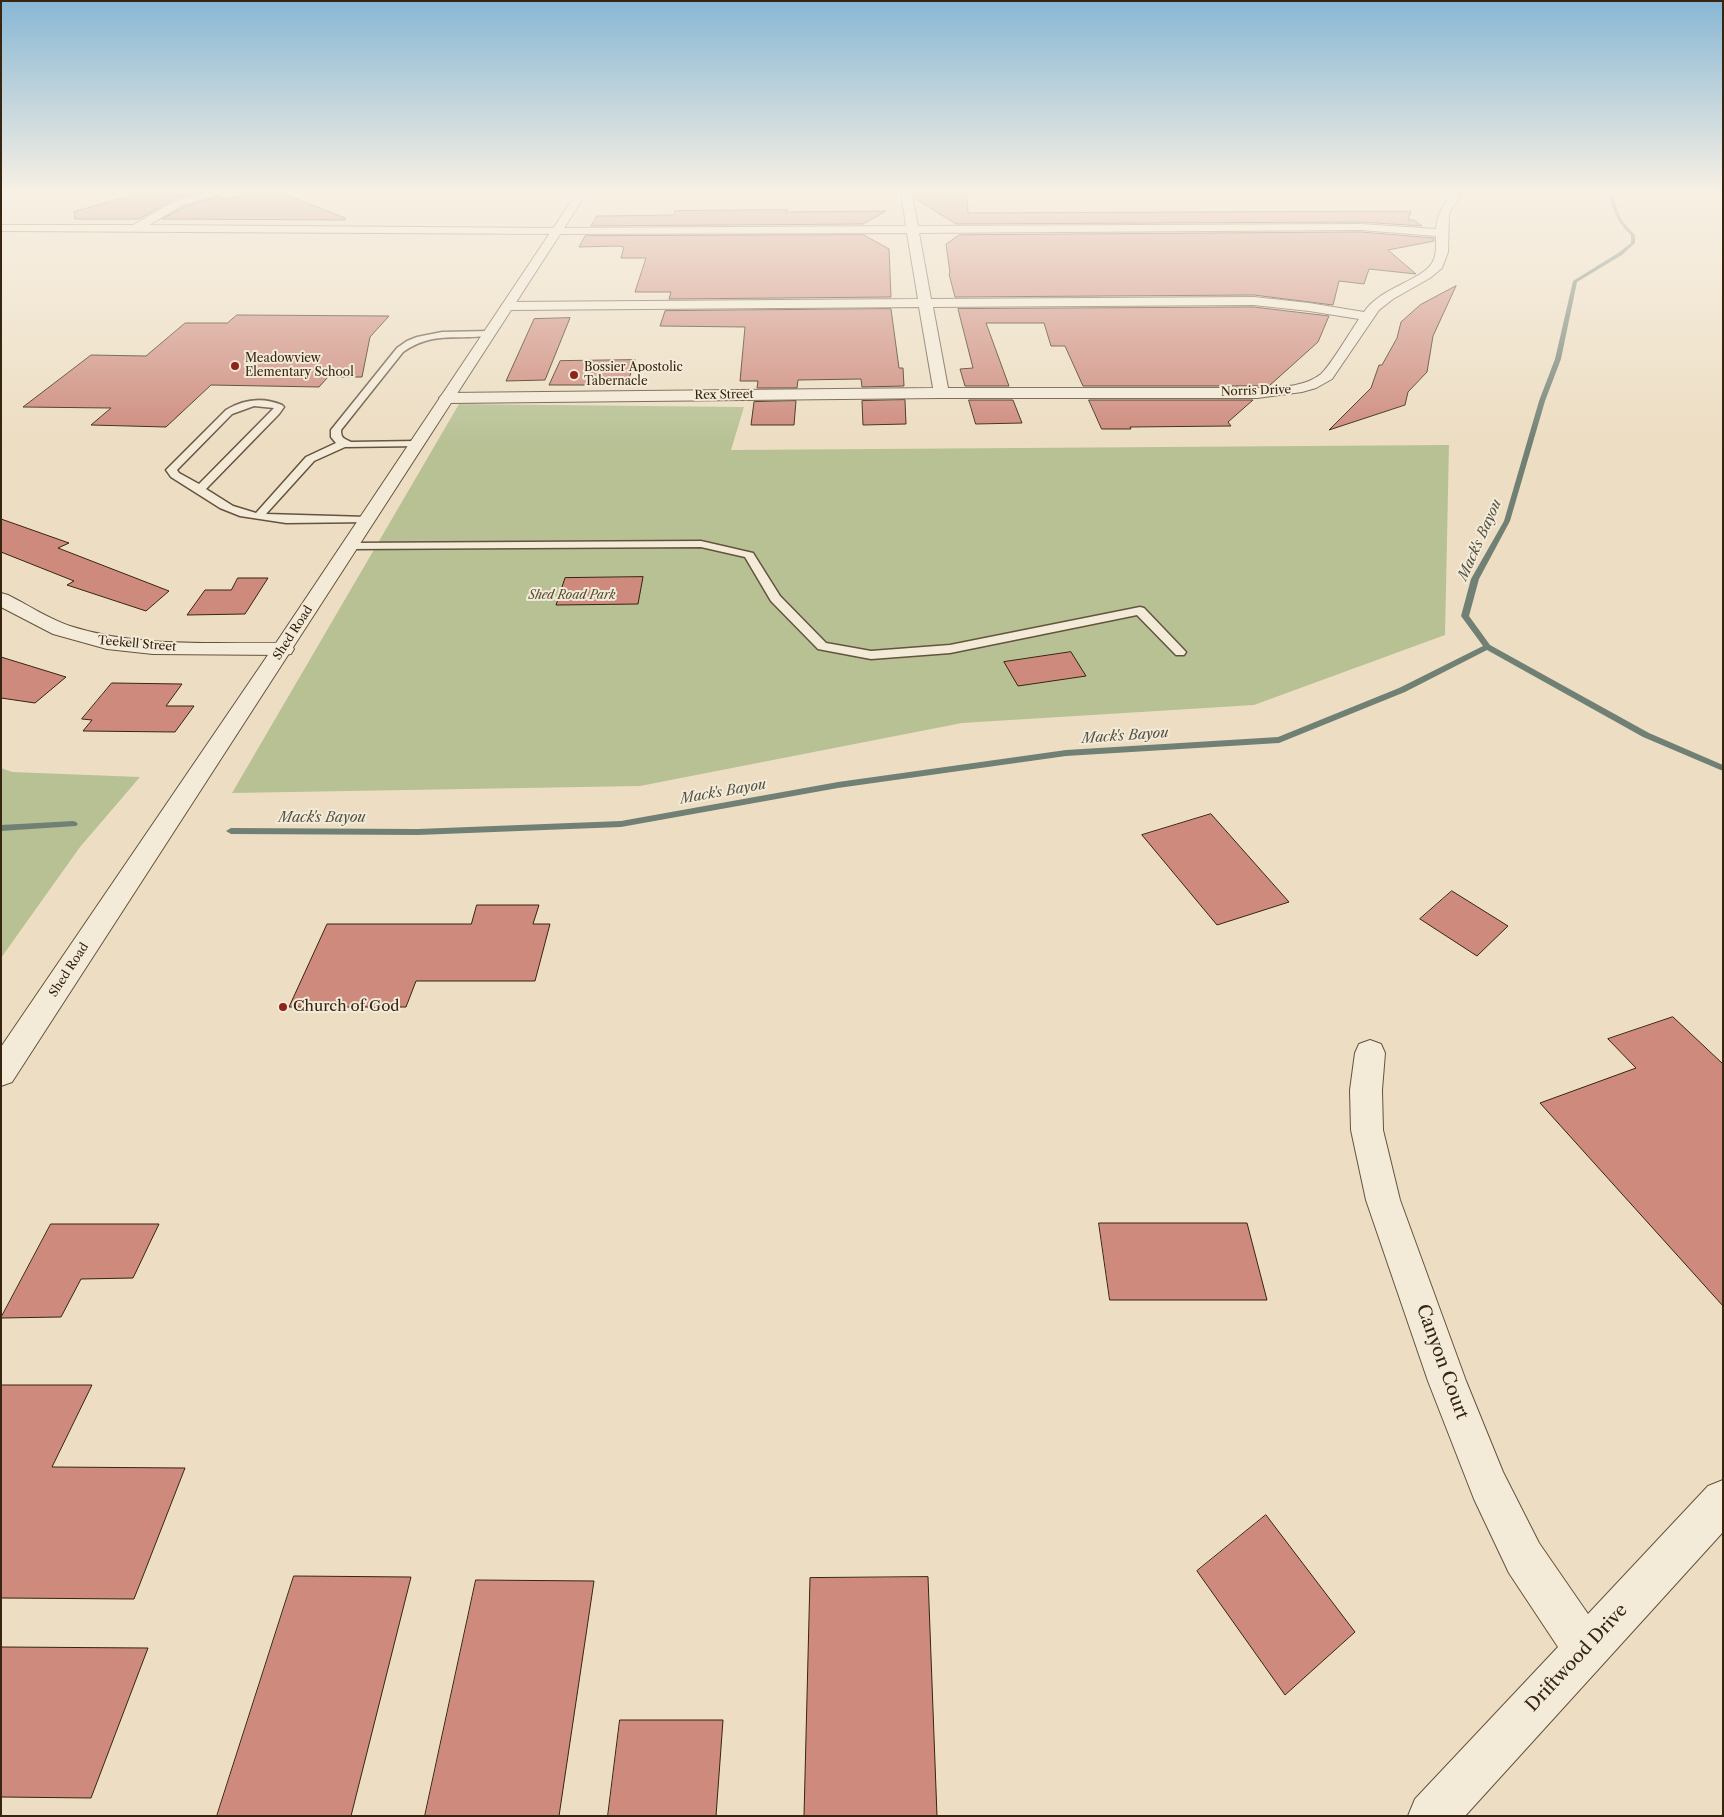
<!DOCTYPE html>
<style>
body{margin:0}
#map{position:relative;width:1724px;height:1817px;overflow:hidden;background:#eddec3;font-family:"Libre Caslon Text",serif}
canvas{display:block}
.frame{position:absolute;inset:0;border:2px solid #362511;pointer-events:none}
</style>
<div id="map">
<canvas width="1724" height="1817"></canvas>
<div class="frame"></div>
</div>
<script>
const ctx = document.querySelector('canvas').getContext('2d');
ctx.lineJoin = 'round';
function fill(path, color) { ctx.fillStyle = color; ctx.fill(path, 'evenodd'); }
function trace(path, color, width, dash) { ctx.strokeStyle = color; ctx.lineWidth = width; ctx.lineCap = dash ? 'butt' : 'round'; ctx.setLineDash(dash || []); ctx.stroke(path); }
function drawText(font, color, halo, rows, align = 'center') {
  ctx.font = font + ' "Libre Caslon Text",serif'; ctx.lineWidth = 4; ctx.setLineDash([]); ctx.textBaseline = 'middle'; ctx.strokeStyle = halo; ctx.fillStyle = color; for (const [text, x, y, turn = 0] of rows) {
    ctx.save(); ctx.translate(x, y); ctx.rotate((+turn || 0) * Math.PI / 180); ctx.textAlign = isNaN(turn) ? turn : align; if (halo) ctx.strokeText(text, 0, 0); ctx.fillText(text, 0, 0); ctx.restore();
  }
}
const green = new Path2D(`
 M 459,404 L 744,407 L 731,450 L 1449,445 L 1445,635 L 1254,705 L 962,723 L 640,786 L 232,793 Z
 M 1,768 L 12,772 L 140,777 L 80,847 L 1,958 Z`);
const stream = new Path2D(`
 M 1609,191 L 1613,191 C 1616,212 1620,220 1635,235 L 1635,243 L 1622,255 L 1577,282 L 1561,359 L 1545,401 L 1510,521 L 1479,579 L 1469,616 L 1490,645 L 1649,733 L 1723,765 L 1723,771 L 1643,737 L 1487,650 L 1405,692 L 1279,743 L 1066,756 L 838,788 L 621,827 L 418,835 L 231,834 L 226,831 L 231,828 L 418,829 L 621,821 L 838,782 L 1066,750 L 1278,737 L 1399,688 L 1483,646 L 1461,616 L 1471,579 L 1504,521 L 1539,401 L 1555,359 L 1573,281 L 1618,253 L 1631,243 L 1631,235 C 1617,222 1612,210 1609,191 Z
 M 73,821 L 76,822 L 78,824 L 76,826 L 1,831 L 1,825 Z`);
const building = new Path2D(`
 M 148,191 L 186,191 L 196,193 L 174,199 L 139,219 L 75,219 L 74,212 Z
 M 261,191 L 276,191 L 345,218 L 345,220 L 162,219 L 184,207 L 217,197 L 225,199 Z
 M 913,191 L 967,191 L 968,213 L 1411,211 L 1408,220 L 1414,220 L 1422,226 L 1361,222 L 956,224 L 914,198 Z
 M 787,210 L 786,212 L 886,211 L 863,224 L 591,226 L 597,216 L 605,216 L 674,215 L 675,211 Z
 M 1361,232 L 1434,238 L 1434,241 L 1388,250 L 1416,274 L 1369,269 L 1364,284 L 1339,281 L 1333,305 L 1254,295 L 955,297 L 949,274 L 950,273 L 946,244 L 959,235 Z
 M 864,235 L 889,249 L 891,297 L 669,299 L 671,292 L 635,292 L 646,258 L 621,258 L 624,247 L 618,246 L 579,247 L 585,236 Z
 M 1456,286 L 1433,336 L 1427,372 L 1408,392 L 1405,405 L 1329,430 L 1371,388 L 1379,365 L 1382,365 L 1397,338 L 1401,322 L 1420,305 Z
 M 1254,307 L 1329,316 L 1318,342 L 1269,386 L 1083,386 L 1065,346 L 1051,346 L 1044,323 L 986,323 L 1009,386 L 965,386 L 960,369 L 973,368 L 958,309 Z
 M 891,309 L 899,368 L 903,368 L 904,386 L 862,387 L 861,379 L 798,380 L 797,388 L 757,388 L 758,381 L 740,381 L 745,327 L 660,326 L 665,311 Z
 M 237,315 L 389,316 L 370,337 L 362,377 L 328,377 L 319,387 L 211,385 L 166,427 L 91,425 L 111,408 L 23,407 L 91,355 L 146,356 L 185,323 L 227,323 Z
 M 570,318 L 545,380 L 506,381 L 534,319 Z
 M 635,360 L 627,385 L 549,385 L 560,361 Z
 M 905,400 L 906,424 L 863,425 L 862,401 Z
 M 969,400 L 1013,400 L 1022,423 L 976,424 Z
 M 1089,400 L 1253,400 L 1228,422 L 1231,426 L 1130,427 L 1131,429 L 1102,429 Z
 M 796,401 L 794,425 L 751,425 L 754,402 Z
 M 1,519 L 69,543 L 58,548 L 169,591 L 146,611 L 67,585 L 74,581 L 1,552 Z
 M 643,577 L 638,604 L 556,605 L 565,578 Z
 M 238,578 L 268,578 L 245,614 L 187,615 L 205,590 L 231,590 Z
 M 1071,652 L 1086,676 L 1018,686 L 1004,662 Z
 M 1,657 L 66,677 L 35,703 L 1,698 Z
 M 112,683 L 182,684 L 166,706 L 194,706 L 175,732 L 83,731 L 92,720 L 82,719 Z
 M 1211,814 L 1289,902 L 1217,925 L 1142,835 Z
 M 1452,891 L 1508,926 L 1477,956 L 1420,919 Z
 M 477,905 L 539,905 L 533,924 L 550,924 L 535,981 L 416,981 L 406,1007 L 289,1007 L 327,924 L 471,924 Z
 M 1673,1017 L 1723,1064 L 1723,1306 L 1540,1103 L 1636,1068 L 1608,1039 Z
 M 1099,1223 L 1247,1223 L 1267,1300 L 1110,1300 Z
 M 51,1224 L 159,1224 L 133,1278 L 81,1279 L 61,1317 L 1,1318 Z
 M 1,1385 L 92,1385 L 52,1467 L 185,1468 L 134,1599 L 1,1598 Z
 M 1266,1515 L 1355,1632 L 1285,1695 L 1197,1571 Z
 M 294,1576 L 411,1577 L 351,1816 L 217,1816 Z
 M 928,1577 L 937,1816 L 804,1816 L 810,1578 Z
 M 476,1580 L 594,1581 L 559,1816 L 425,1816 Z
 M 1,1647 L 148,1648 L 91,1798 L 1,1797 Z
 M 620,1720 L 723,1720 L 716,1816 L 608,1816 Z`);
const service = new Path2D(`
 M 489,331 L 493,333 L 492,335 C 458,341 434,330 403,352 L 341,430 C 341,439 344,438 351,442 L 417,441 L 420,442 L 420,446 L 345,447 L 314,461 L 266,514 L 367,517 L 371,518 L 372,520 L 371,522 L 286,523 L 240,516 L 220,508 L 171,477 L 166,470 L 226,410 C 244,399 263,397 282,405 L 284,407 L 279,414 L 206,489 L 233,506 L 256,513 L 306,457 L 336,443 L 331,437 L 331,430 L 397,348 L 407,341 L 417,337 L 442,332 ZM 254,406 L 274,408 L 199,484 L 179,473 L 177,470 L 232,414 Z
 M 701,541 L 753,553 L 780,596 L 826,643 L 871,651 L 950,645 L 1140,607 L 1144,608 L 1186,652 L 1184,655 L 1176,655 L 1137,615 L 950,653 L 871,659 L 818,649 L 771,601 L 745,557 L 701,547 L 350,549 L 344,546 L 350,543 Z`);
const minor = new Path2D(`
 M 210,191 L 226,191 L 225,193 L 183,205 L 149,225 L 556,228 L 906,226 L 901,191 L 911,191 L 918,226 L 1361,224 L 1436,229 C 1437,212 1445,205 1453,191 L 1463,191 L 1449,213 L 1448,252 L 1442,268 L 1430,278 L 1393,299 L 1379,310 L 1332,379 L 1316,388 L 1302,392 L 1257,398 L 941,398 L 447,403 L 442,401 L 439,398 L 442,395 L 447,393 L 933,388 L 919,307 L 508,310 L 501,306 L 508,302 L 918,299 L 907,233 L 556,234 L 1,231 L 1,225 L 133,225 L 175,201 ZM 1361,230 L 1436,236 C 1436,245 1437,255 1432,263 C 1421,281 1381,287 1364,312 L 1309,303 L 1254,297 L 931,299 L 919,233 ZM 1254,305 L 1309,311 L 1359,319 C 1350,332 1331,365 1321,374 C 1303,388 1278,387 1257,388 L 948,388 L 933,307 Z
 M 1,593 L 8,595 C 28,605 49,619 70,626 C 138,648 212,642 283,643 L 291,644 L 294,649 L 291,654 L 283,655 L 153,654 L 107,649 L 53,634 L 1,607 Z
 M 1370,1040 L 1381,1044 L 1385,1053 L 1382,1090 L 1383,1130 L 1400,1200 L 1466,1381 L 1503,1472 L 1539,1543 L 1588,1614 L 1708,1486 L 1723,1480 L 1723,1532 L 1465,1816 L 1408,1816 L 1415,1799 L 1558,1647 L 1509,1573 L 1474,1499 L 1428,1381 L 1366,1200 L 1351,1130 L 1350,1090 L 1355,1053 L 1359,1044 Z`);
const tertiary = new Path2D(`
 M 578,191 L 588,191 L 12,1082 L 1,1086 L 1,1047 L 272,649 Z`);
const markers = [
 [235,366,5,"#8f2418"],
 [574,375,5,"#8f2418"],
 [283,1007,5,"#8f2418"]
];
const farPoinames = [
 ["Meadowview",245,359],
 ["Elementary School",245,373],
 ["Bossier Apostolic",584,368],
 ["Tabernacle",584,382]
];
const farStreetnames = [
 ["Norris Drive",1256,391,-2],
 ["Rex Street",724,395,-1],
 ["Shed Road",293,633,-57],
 ["Teekell Street",137,644,5],
 ["Shed Road",69,970,-57]
];
const farParknames = [
 ["Shed Road Park",572,596]
];
const farWaternames = [
 ["Mack's Bayou",1480,540,-66],
 ["Mack's Bayou",1125,736,-4],
 ["Mack's Bayou",723,792,-10],
 ["Mack's Bayou",322,818]
];
const poiNames = [
 ["Church of God",293,1007]
];
const nearStreetnames = [
 ["Canyon Court",1442,1362,70],
 ["Driftwood Drive",1577,1658,-47]
];
fill(green, '#b7c194');
fill(stream, '#718074');
fill(building, '#cd8a7d');
trace(building, '#362511', 1);
trace(service, '#64533e', 3);
trace(minor, '#64533e', 2);
trace(tertiary, '#64533e', 2);
fill(service, '#f3ead8');
fill(minor, '#f3ead8');
fill(tertiary, '#f3ead8');
const sky = ctx.createLinearGradient(0, 0, 0, 445);
sky.addColorStop(0, '#88b7d4');
sky.addColorStop(0.43, '#f7f0e4');
sky.addColorStop(1, '#f7f0e400');
ctx.fillStyle = sky;
ctx.fillRect(0, 0, 1724, 445);
for (const [x, y, r, color] of markers) { const dot = new Path2D(); dot.arc(x, y, r, 0, 2 * Math.PI); ctx.fillStyle = color; ctx.fill(dot); trace(dot, '#f3ead8', 2); }
drawText('12px', '#362511', '#f3ead8', farPoinames, 'left');
drawText('12px', '#362511', '#f3ead8', farStreetnames);
drawText('italic 12px', '#564c32', '#f3ead8', farParknames);
drawText('italic 14px', '#545243', '#f3ead8', farWaternames);
drawText('15px', '#362511', '#f3ead8', poiNames, 'left');
drawText('18px', '#362511', '#f3ead8', nearStreetnames);
</script>
